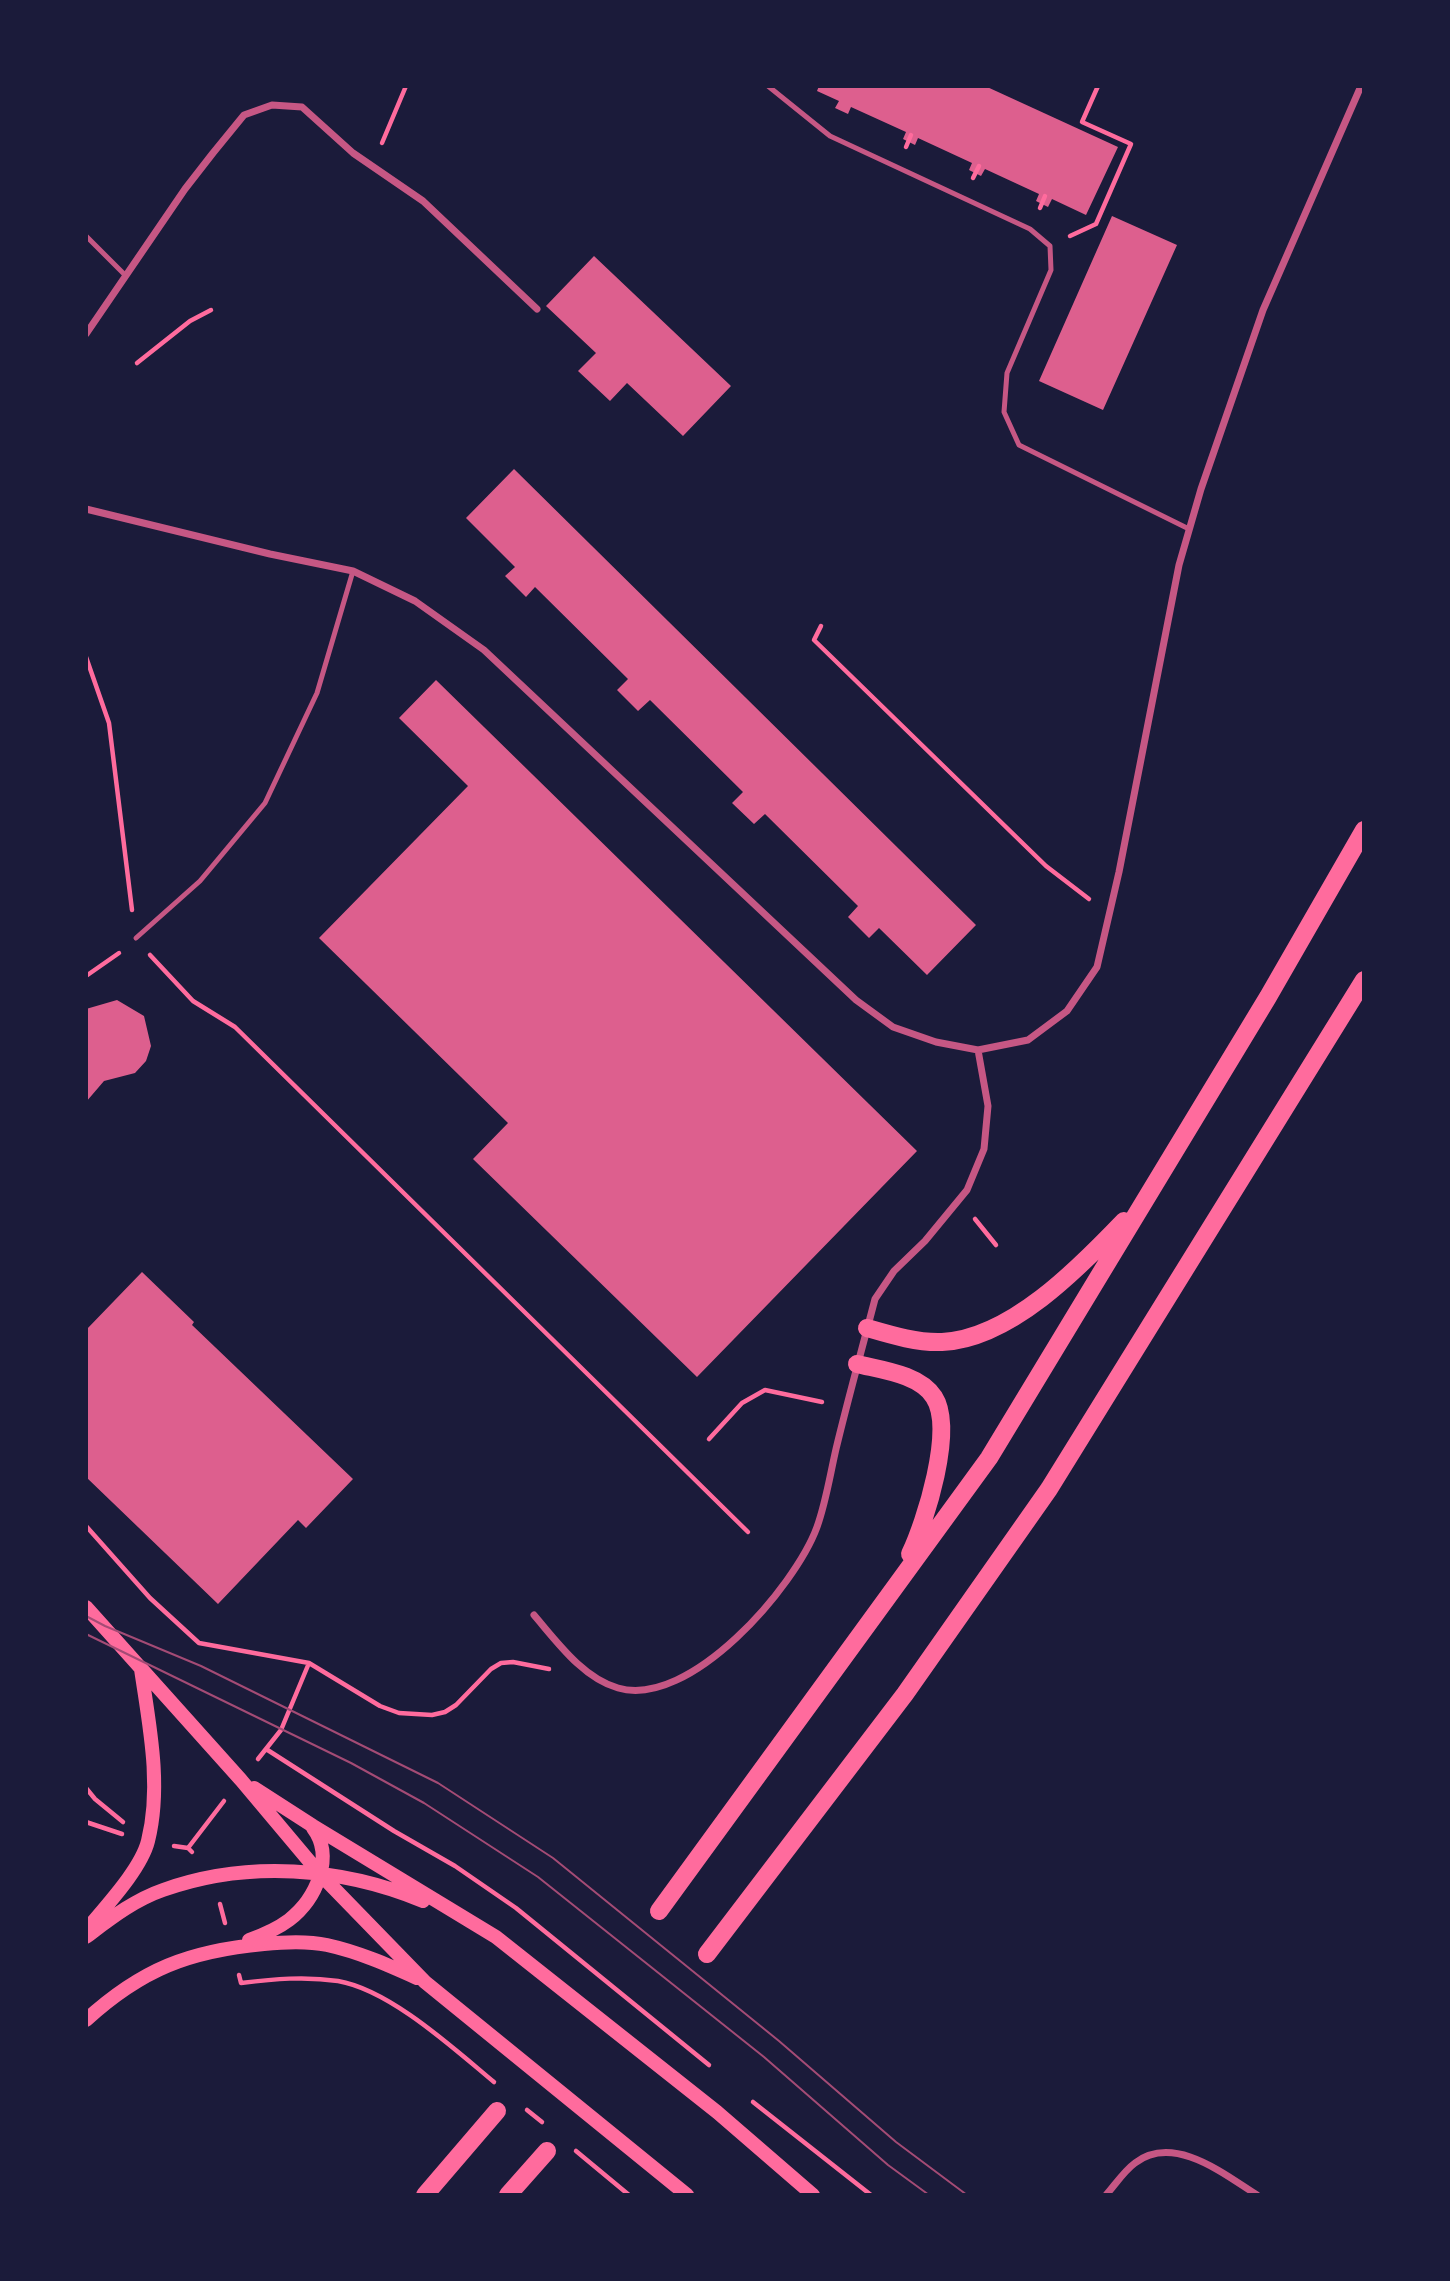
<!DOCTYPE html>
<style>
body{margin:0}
#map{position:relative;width:1450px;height:2281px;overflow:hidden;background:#1b1b3a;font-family:Montserrat,sans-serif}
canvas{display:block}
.frame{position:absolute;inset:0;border:88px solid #1b1b3a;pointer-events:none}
</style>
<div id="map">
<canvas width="1450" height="2281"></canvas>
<div class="frame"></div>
</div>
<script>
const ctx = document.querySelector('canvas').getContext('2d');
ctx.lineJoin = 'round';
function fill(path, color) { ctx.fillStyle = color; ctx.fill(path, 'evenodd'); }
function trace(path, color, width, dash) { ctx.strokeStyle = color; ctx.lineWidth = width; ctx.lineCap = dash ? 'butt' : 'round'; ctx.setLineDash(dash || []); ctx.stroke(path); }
const building = new Path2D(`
 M 819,86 L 985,86 L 1118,147 L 1086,215 L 1052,199 L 1048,207 L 1036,201 L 1039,194 L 985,169 L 981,176 L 969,170 L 972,163 L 918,138 L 915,145 L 903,139 L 906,132 L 851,107 L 848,114 L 835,108 L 839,101 L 817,91 Z
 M 1112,216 L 1177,245 L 1103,410 L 1039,381 Z
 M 594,256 L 731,386 L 683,436 L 627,383 L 610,401 L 578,371 L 596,353 L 546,306 Z
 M 514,469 L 976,925 L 927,975 L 879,928 L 869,938 L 848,917 L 858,906 L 765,814 L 754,824 L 732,803 L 743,792 L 650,700 L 638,711 L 617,690 L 628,679 L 535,587 L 526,597 L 505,576 L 515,567 L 466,518 Z
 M 436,680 L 917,1151 L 697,1377 L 473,1159 L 508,1123 L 319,938 L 468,786 L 399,718 Z
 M 117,1000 L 144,1016 L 151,1046 L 146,1061 L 135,1073 L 104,1081 L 86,1102 L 86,1009 Z
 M 142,1272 L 194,1322 L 192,1325 L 353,1479 L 306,1528 L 298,1520 L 218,1604 L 86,1477 L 86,1330 Z`);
const path = new Path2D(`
 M 382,143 L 406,86
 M 906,147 L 911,135
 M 973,178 L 979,166
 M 1040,208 L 1045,196
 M 1070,236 L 1096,224 L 1131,144 L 1082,122 L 1098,86
 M 137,363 L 190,321 L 211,310
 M 821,626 L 814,640 L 1046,866 L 1089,899
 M 86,657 L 109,723 L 132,910
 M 150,955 L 193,1001 L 235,1027 L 748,1532
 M 86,976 L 119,953
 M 975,1219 L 996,1245
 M 709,1439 L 742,1403 L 765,1390 L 822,1402
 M 86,1526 L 150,1598 L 199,1643 L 309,1663 L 380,1706 L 399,1713 L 432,1715 L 445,1712 L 456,1705 L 491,1669 L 501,1663 L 513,1662 L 549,1669
 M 266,1749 L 394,1831 L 455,1866 L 516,1908 L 709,2065
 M 258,1759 L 281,1730 L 309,1663
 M 86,1788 L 95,1799 L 123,1822
 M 86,1822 L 122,1834
 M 174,1846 L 188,1848 L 192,1852
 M 188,1848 L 224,1801
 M 220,1904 L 225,1923
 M 239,1975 L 241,1983 C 274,1979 305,1976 338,1981 C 390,1990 453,2048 494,2082
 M 753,2102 L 871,2195
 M 527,2110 L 542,2122
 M 576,2151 L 629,2195`);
const service = new Path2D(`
 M 768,86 L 830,136 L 1030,229 L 1050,246 L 1051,270 L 1007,373 L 1004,412 L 1019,445 L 1189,529
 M 86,236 L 126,276
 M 136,938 L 200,881 L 265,803 L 317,693 L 353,571`);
const minor = new Path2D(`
 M 86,334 L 185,189 L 213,153 L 244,115 L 272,105 L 302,107 L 353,153 L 423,201 L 537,309
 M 86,509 L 270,554 L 353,571 L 415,601 L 484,650 L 856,1000 L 893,1027 L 936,1042 L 978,1050 L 1028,1040 L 1067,1011 L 1097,967 L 1119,872 L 1179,565 L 1201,489 L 1263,310 L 1361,86
 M 534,1615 C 557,1642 583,1678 618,1688 C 690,1709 795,1587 817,1527 C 826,1502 830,1475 836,1449 C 848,1399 862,1349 875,1299 L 894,1271 L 925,1241 L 967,1190 L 984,1149 L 988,1106 L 978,1050
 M 1106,2195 C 1115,2185 1124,2171 1135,2163 C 1174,2133 1225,2175 1257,2195`);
const secondary = new Path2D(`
 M 86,1607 L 241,1780 L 320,1874 L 425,1982 L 687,2195
 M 254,1788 L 313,1826 L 496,1937 L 717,2112 L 813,2195
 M 87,1929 C 106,1906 141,1869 148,1841 C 162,1785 149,1724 141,1669
 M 86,1937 C 110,1919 134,1900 163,1890 C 247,1860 341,1867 423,1901
 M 249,1940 C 263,1935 277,1929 289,1920 C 316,1899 335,1857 313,1828
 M 86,2020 C 142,1969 189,1951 264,1944 C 284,1942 308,1941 327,1945 C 359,1952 388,1965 417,1978`);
const primary = new Path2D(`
 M 867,1328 C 891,1335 917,1343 942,1342 C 1010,1339 1079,1268 1124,1221
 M 857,1364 C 881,1370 919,1374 934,1397 C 955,1429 925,1523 910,1554
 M 659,1911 L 989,1458 L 1268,997 L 1364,830
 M 707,1954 L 905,1694 L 1049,1489 L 1364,980
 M 425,2195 L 497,2111
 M 508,2195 L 547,2151`);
const tram = new Path2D(`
 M 86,1616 L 105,1626 L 201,1666 L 438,1783 L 553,1858 L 779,2041 L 896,2142 L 967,2195
 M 86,1634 L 351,1763 L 424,1803 L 538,1877 L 764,2057 L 888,2165 L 929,2195`);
fill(building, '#dd5f8e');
trace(path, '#ff6b9d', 4.5);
trace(service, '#c65784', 5);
trace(minor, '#c65784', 7);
trace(secondary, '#ff6b9d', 14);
trace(primary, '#ff6b9d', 18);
trace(tram, '#a44b75', 2);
</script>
